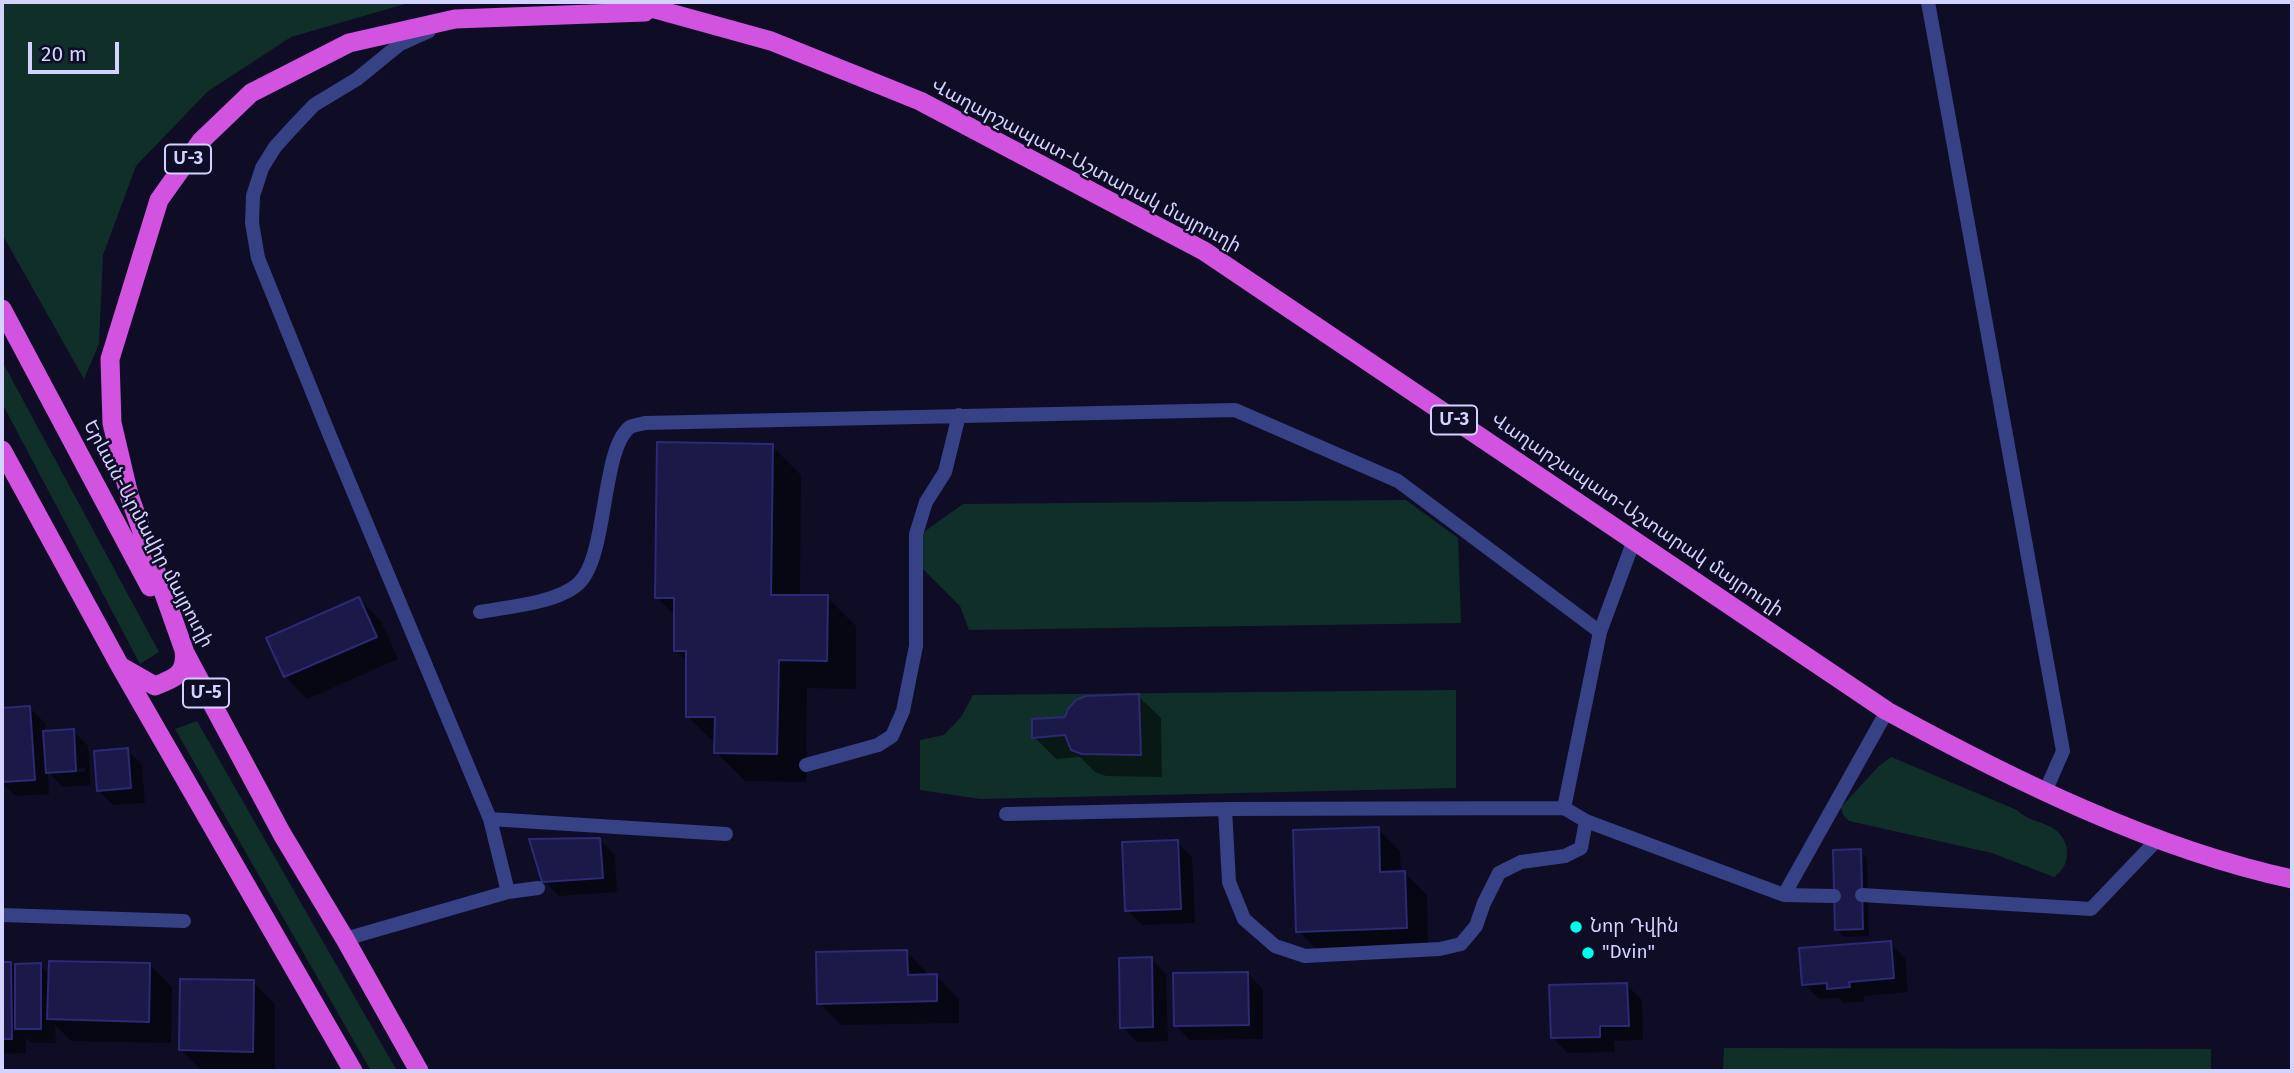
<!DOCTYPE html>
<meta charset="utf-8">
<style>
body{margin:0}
#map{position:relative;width:2294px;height:1073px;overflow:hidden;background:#0e0d25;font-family:"Fira Sans",sans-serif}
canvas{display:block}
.frame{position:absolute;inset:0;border:4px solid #d2d4ff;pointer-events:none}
.scale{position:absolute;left:28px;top:42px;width:91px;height:32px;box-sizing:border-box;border:4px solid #d2d4ff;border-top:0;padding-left:9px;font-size:21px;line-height:24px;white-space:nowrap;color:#d2d4ff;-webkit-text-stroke:5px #0e0d25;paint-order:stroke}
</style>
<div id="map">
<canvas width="2294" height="1073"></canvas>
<div class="frame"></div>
<div class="scale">20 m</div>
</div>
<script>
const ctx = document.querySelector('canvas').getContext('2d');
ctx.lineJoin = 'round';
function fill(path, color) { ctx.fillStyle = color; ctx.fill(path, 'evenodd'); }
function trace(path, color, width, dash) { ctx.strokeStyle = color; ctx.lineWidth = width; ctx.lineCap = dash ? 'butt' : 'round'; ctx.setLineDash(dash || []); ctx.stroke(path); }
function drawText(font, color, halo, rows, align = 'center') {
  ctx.font = font + ' "Fira Sans","Noto Sans Armenian",sans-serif'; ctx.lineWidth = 5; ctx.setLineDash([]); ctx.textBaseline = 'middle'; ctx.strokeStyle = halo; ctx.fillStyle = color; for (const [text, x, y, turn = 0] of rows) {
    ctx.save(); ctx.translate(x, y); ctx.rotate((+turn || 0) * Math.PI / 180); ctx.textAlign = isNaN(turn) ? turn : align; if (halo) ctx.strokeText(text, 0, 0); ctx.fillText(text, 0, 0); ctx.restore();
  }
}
const green = new Path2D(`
 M 2,2 L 412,2 L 291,37 L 207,92 L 136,166 L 103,255 L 99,344 L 84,379 L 2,234 Z
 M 2,361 L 159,652 L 140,664 L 2,403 Z
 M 1406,500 L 1458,538 L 1461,623 L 969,630 L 960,606 L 921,567 L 921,534 L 963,504 Z
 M 1456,690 L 1456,788 L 980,799 L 920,790 L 920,740 L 944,735 L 961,717 L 973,695 Z
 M 197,721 L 397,1071 L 371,1071 L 175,729 Z
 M 1891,757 L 2017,810 C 2026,820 2040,821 2051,827 C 2071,838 2073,865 2054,877 L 1992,853 L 1849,821 L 1843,815 L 1841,807 L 1879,766 Z
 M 1724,1048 L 2211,1049 L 2211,1071 L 1723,1071 Z`);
const shadow = new Path2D(`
 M 772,446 L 801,475 L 800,597 L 827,597 L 856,626 L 856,689 L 807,688 L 806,782 L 745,781 L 716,752 L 716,744 L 687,716 L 688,662 L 675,650 L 676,616 L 656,597 Z
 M 359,599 L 381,621 L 398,659 L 307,699 L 285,676 Z
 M 1138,696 L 1161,718 L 1162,777 L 1106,776 L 1095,772 L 1080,757 L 1056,759 L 1034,737 L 1066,719 Z
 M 30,708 L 45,723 L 45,733 L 73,731 L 88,746 L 91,785 L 63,787 L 48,772 L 49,794 L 16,796 L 3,784 L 4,793 L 2,794 L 2,709 ZM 85,768 L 85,772 L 59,773 L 59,770 Z
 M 127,750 L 142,765 L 145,803 L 113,805 L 98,790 Z
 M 1378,829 L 1400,851 L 1401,872 L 1404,872 L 1427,895 L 1428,950 L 1321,953 L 1298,931 Z
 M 600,840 L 615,855 L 617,892 L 559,896 L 544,881 Z
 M 1177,842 L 1192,857 L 1195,923 L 1142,925 L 1127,910 Z
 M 1860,851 L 1867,858 L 1869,936 L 1844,937 L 1837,929 Z
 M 1890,943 L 1905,958 L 1908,992 L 1864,996 L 1864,1001 L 1844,1003 L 1839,998 L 1819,999 L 1804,984 Z
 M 907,952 L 929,975 L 936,976 L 959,999 L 959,1023 L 841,1025 L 819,1003 Z
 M 1151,959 L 1166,974 L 1168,1041 L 1137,1042 L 1122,1027 Z
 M 2,963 L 11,963 L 16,969 L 40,965 L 50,975 L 150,965 L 172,987 L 171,1043 L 71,1041 L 55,1025 L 56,1043 L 32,1043 L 26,1038 L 26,1053 L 2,1054 Z
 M 1248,974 L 1263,989 L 1263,1039 L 1190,1040 L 1175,1025 Z
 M 253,982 L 275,1004 L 275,1071 L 202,1071 L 181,1050 Z
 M 1627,985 L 1642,1000 L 1643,1040 L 1614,1041 L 1615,1052 L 1568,1053 L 1553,1038 Z`);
const building = new Path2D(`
 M 657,442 L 773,444 L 771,595 L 828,595 L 827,661 L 779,660 L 777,754 L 714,753 L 715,717 L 686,717 L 686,651 L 674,651 L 674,598 L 655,598 Z
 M 359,597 L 377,637 L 284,677 L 266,638 Z
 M 1139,694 L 1141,755 L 1082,754 L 1071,750 L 1065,735 L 1032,738 L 1032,719 L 1065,717 L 1068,709 L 1076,700 L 1086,696 Z
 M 30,706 L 35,780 L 2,782 L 2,708 Z
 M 74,729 L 76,771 L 46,773 L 43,731 Z
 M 128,748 L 131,788 L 97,791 L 94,751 Z
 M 1379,827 L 1380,872 L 1405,871 L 1407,928 L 1296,932 L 1293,830 Z
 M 600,838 L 603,878 L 542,882 L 529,839 Z
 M 1178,840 L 1181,909 L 1125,911 L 1122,842 Z
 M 1861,849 L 1863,929 L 1835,930 L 1833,850 Z
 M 1891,941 L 1894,978 L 1849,982 L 1850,987 L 1827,989 L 1827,983 L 1802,985 L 1799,948 Z
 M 907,950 L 908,975 L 937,974 L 937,1001 L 817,1004 L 816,952 Z
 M 1152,957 L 1153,1027 L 1120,1028 L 1119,958 Z
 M 49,961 L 150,963 L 149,1022 L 47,1019 Z
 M 2,962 L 11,962 L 12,1039 L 2,1039 Z
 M 41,963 L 41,1029 L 15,1029 L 15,964 Z
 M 1248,972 L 1249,1025 L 1174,1026 L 1173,973 Z
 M 180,979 L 254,980 L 253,1052 L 179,1050 Z
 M 1627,983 L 1629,1026 L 1600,1026 L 1600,1037 L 1551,1038 L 1549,985 Z`);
const service = new Path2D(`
 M 1928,2 L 2063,751 L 2045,792
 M 429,31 L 400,44 L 357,79 L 314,105 L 295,125 L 275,147 L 262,168 L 253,196 L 252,223 L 258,258 L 330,436 L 490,819 L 508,892
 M 480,612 C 507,607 557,603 578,584 C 608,558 601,448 630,427 C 634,425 641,424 645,423 L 1235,410 L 1398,481 L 1600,632
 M 806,765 L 878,745 L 892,736 L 903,711 L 916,646 L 916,534 L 926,502 L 945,472 L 959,415
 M 1564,808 L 1600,632 L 1634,540
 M 1225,809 L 1229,882 L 1244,919 L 1275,946 L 1305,956 L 1440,949 L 1461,944 L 1476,926 L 1484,903 L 1499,873 L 1521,862 L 1565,856 L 1581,848 L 1586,821
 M 1006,814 L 1225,809 L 1564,808 L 1586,821 L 1784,895
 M 490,819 L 726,834
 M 1862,895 L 2091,909 L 2158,839
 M 1834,896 L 1784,895 L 1887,711
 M 345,939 L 508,892 L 538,888`);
const minor = new Path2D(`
 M 2,915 L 184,921`);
const trunk = new Path2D(`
 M 630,2 L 771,41 L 920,101 L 1204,251 L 1887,711 C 2011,779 2153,849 2292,879
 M 2,309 L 150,587
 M 2,450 L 120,666 L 353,1071
 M 184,651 L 282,834 L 345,939 L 419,1071
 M 120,666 L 155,686 C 175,678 187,674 184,650 L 129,495 L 112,423 L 110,359 L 159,200 L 201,141 L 251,93 L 349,43 L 455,19 L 645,12`);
const markers = [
 [1576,927,7,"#00fdec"],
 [1588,953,7,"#00fdec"]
];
const shields = [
 [188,159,46],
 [1454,420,46],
 [206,693,46]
];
const shieldNames = [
 ["Մ-3",188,159],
 ["Մ-3",1454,420],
 ["Մ-5",206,693]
];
const streetNames = [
 ["Վաղարշապատ-Աշտարակ մայրուղի",1086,166,28],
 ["Վաղարշապատ-Աշտարակ մայրուղի",1637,515,34],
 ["Երևան-Արմավիր մայրուղի",148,534,62]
];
const poiNames = [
 ["Նոր Դվին",1590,927],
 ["\"Dvin\"",1602,953]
];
fill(green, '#102f29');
fill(shadow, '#0007');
fill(building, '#1a1947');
trace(building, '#2c2a74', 2);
trace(service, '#364186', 14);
trace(minor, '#364186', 14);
trace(trunk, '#d253e0', 19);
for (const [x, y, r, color] of markers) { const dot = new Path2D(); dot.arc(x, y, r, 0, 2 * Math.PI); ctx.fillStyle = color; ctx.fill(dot); trace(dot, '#0e0d25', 2.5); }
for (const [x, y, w] of shields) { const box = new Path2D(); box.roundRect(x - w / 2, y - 14.5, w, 29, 5); ctx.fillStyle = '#0e0d25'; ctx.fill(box); trace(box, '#d2d4ff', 2); }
drawText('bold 18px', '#d2d4ff', null, shieldNames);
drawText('19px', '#d2d4ff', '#0e0d25', streetNames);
drawText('19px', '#d2d4ff', '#0e0d25', poiNames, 'left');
</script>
